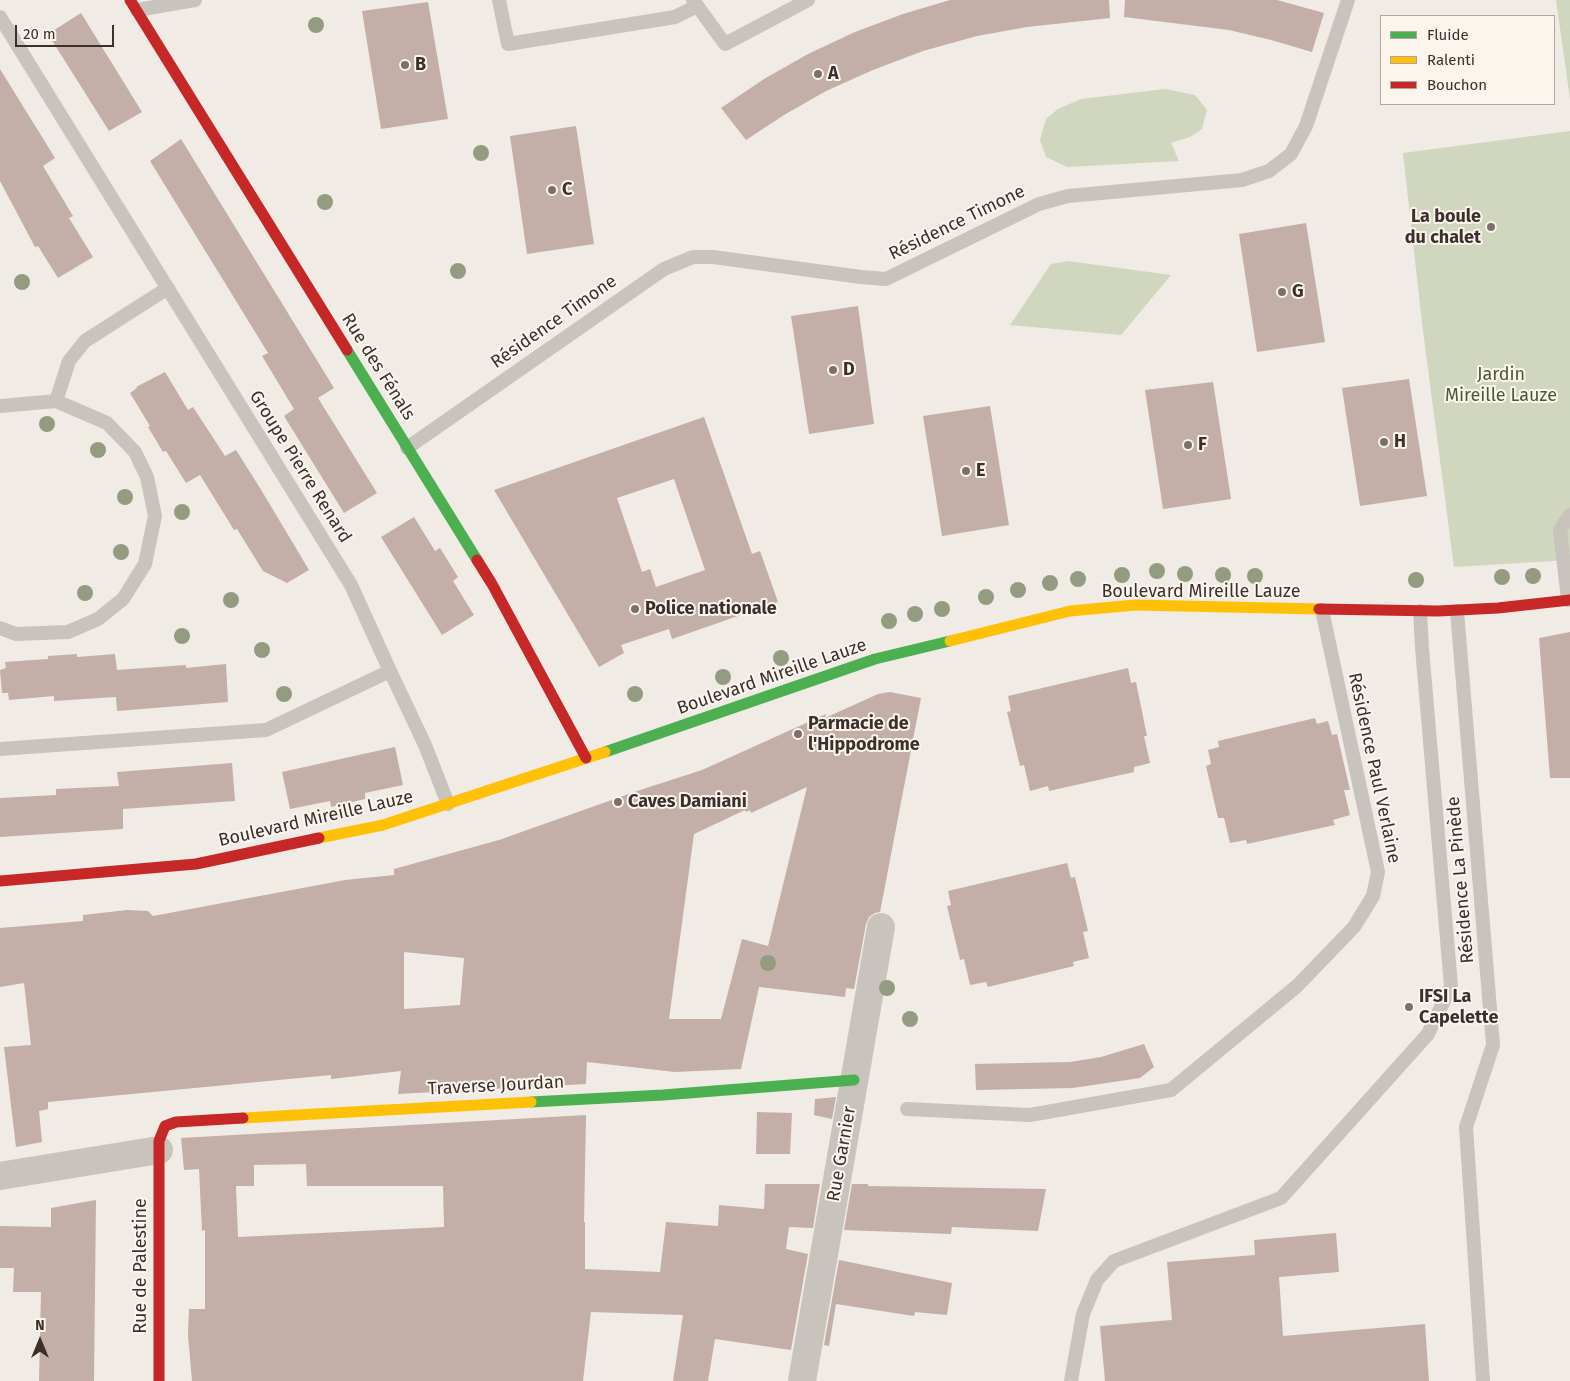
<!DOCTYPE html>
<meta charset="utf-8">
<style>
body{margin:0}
#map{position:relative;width:1570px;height:1381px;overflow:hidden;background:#f0ebe5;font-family:"Fira Sans",sans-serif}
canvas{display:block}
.legend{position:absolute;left:1380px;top:15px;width:175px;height:90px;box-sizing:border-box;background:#fbf5ee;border:1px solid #aea6a0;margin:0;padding:6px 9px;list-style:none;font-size:15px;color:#3b302b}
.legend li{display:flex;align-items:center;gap:10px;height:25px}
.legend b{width:25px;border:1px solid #aea6a0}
.north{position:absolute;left:15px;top:1316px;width:50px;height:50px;-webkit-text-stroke:4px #fbf5ee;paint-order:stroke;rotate:0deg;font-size:14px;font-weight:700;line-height:20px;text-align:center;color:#3b302b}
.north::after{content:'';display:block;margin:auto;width:18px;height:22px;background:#3b302b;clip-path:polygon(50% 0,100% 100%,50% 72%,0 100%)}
.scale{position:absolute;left:15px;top:25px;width:99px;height:22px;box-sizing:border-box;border:2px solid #3b302b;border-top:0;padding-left:6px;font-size:15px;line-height:18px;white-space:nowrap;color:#3b302b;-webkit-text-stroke:4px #fbf5ee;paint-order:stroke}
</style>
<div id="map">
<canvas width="1570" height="1381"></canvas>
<ul class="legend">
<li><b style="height:6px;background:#4caf50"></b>Fluide</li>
<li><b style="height:6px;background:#ffc107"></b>Ralenti</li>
<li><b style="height:6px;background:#c62828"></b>Bouchon</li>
</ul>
<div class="north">N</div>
<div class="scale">20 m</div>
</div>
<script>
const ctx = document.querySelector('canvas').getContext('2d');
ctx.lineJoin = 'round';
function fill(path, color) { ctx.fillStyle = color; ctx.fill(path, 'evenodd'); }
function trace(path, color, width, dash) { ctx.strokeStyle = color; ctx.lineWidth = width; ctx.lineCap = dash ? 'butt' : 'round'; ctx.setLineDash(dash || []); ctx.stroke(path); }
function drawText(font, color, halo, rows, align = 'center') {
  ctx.font = font + ' "Fira Sans",sans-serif'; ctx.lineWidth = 4; ctx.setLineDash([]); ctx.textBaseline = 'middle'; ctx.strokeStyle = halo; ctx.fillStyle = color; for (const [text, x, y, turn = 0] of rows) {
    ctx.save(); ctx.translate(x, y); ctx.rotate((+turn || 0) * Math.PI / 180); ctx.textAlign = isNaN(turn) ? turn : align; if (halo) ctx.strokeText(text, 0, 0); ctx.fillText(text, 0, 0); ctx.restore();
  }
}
const green = new Path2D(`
 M 1556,0 L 1570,0 L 1570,99 Z
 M 1165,89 L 1195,95 L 1207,110 L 1202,129 L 1190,137 L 1171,143 L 1179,161 L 1067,167 L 1046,157 L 1040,140 L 1046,119 L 1058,109 L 1081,99 Z
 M 1570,131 L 1570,560 L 1454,567 L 1422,323 L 1403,153 Z
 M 1068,261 L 1171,275 L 1121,335 L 1010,325 L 1051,264 Z`);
const building = new Path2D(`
 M 950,0 L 1109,0 L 1110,18 L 1027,27 L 977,36 L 923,51 L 873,70 L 826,91 L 784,115 L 746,140 L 721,108 L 764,79 L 808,54 L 855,32 L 903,14 Z
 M 1125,0 L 1277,0 L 1324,13 L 1312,52 L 1271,40 L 1229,30 L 1124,17 Z
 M 428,2 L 448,119 L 381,129 L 362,11 Z
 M 81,13 L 142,112 L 109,131 L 48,34 Z
 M 0,69 L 55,158 L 43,166 L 73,216 L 69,218 L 93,257 L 58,278 L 38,246 L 35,247 L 0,181 Z
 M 576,126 L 594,244 L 527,254 L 510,136 Z
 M 181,139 L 334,388 L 318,398 L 377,493 L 344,513 L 284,416 L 294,409 L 262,356 L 268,353 L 150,161 Z
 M 1306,223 L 1325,342 L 1257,352 L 1239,234 Z
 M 858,306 L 874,424 L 809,434 L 791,316 Z
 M 165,372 L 188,410 L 193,407 L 225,456 L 236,450 L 260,488 L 309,570 L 287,583 L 263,571 L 237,529 L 234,530 L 200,475 L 186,483 L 166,451 L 163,452 L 148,427 L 150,426 L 130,393 L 137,388 L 136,387 Z
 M 1409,379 L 1427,496 L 1360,506 L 1342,388 Z
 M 1213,382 L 1231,499 L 1163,509 L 1145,390 Z
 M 990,406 L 1009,525 L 942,536 L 923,416 Z
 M 704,417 L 752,554 L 760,551 L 778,602 L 672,639 L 669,629 L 621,645 L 624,653 L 599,667 L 494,490 ZM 674,479 L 705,570 L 656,587 L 650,569 L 642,572 L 617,498 Z
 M 414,517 L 435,551 L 440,548 L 458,577 L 453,581 L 474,615 L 442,635 L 381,537 Z
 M 1570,632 L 1570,778 L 1550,778 L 1539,638 Z
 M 77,654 L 77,657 L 115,654 L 117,670 L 186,665 L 186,668 L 226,664 L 228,702 L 117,711 L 116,697 L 54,701 L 54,696 L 9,700 L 8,693 L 2,693 L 0,670 L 6,668 L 5,662 L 48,659 L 48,656 Z
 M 1128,668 L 1131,683 L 1136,682 L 1147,736 L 1144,736 L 1150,763 L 1134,767 L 1134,772 L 1049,791 L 1048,786 L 1030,791 L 1024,765 L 1020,766 L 1007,712 L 1011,711 L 1008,696 Z
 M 890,692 L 921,698 L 880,912 L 875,913 L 869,917 L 866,924 L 854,989 L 846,988 L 845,997 L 759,987 L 741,1069 L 675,1072 L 587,1062 L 586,1084 L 398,1094 L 401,1071 L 331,1079 L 331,1075 L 48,1102 L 48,1109 L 39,1111 L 42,1142 L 16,1147 L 4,1047 L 31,1045 L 24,983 L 0,987 L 0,928 L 83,921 L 83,915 L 127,910 L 148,911 L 153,916 L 345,880 L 394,875 L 394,869 L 499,840 L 637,791 L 702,770 L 826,714 L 825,718 L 878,694 ZM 807,787 L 768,946 L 742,939 L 721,1019 L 669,1019 L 694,834 L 745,810 L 746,812 L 750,810 L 751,813 ZM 404,952 L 464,958 L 460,1005 L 404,1009 Z
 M 1315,718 L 1317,724 L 1328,721 L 1332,735 L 1337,734 L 1350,790 L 1344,790 L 1350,815 L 1333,820 L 1335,825 L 1247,844 L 1246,840 L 1230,843 L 1224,818 L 1218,818 L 1206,766 L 1211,764 L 1208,750 L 1219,747 L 1218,741 Z
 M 395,747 L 403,785 L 365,793 L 365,799 L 331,807 L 330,801 L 290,809 L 282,772 Z
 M 232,763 L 235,801 L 123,809 L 123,829 L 0,837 L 0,798 L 56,795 L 56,789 L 119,786 L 117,772 Z
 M 1067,863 L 1071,878 L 1075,877 L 1088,931 L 1083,932 L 1089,958 L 1073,962 L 1074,966 L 988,987 L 986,982 L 970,985 L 964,959 L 960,960 L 947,906 L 951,905 L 948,891 Z
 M 1144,1044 L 1154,1067 L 1140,1078 L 1073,1088 L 976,1090 L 975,1064 L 1070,1062 L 1101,1057 Z
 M 836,1097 L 832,1119 L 814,1115 L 815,1099 Z
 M 757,1112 L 792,1113 L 790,1154 L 756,1154 Z
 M 586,1115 L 584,1222 L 585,1222 L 585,1269 L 660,1272 L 666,1222 L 718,1226 L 719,1205 L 764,1209 L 765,1184 L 820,1184 L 813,1228 L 789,1227 L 786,1249 L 808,1254 L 791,1350 L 715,1339 L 708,1381 L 673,1381 L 683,1315 L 591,1312 L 583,1381 L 192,1381 L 188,1335 L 189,1309 L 205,1309 L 205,1230 L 202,1231 L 199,1169 L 184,1170 L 181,1138 ZM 306,1164 L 307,1186 L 443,1186 L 444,1227 L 238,1237 L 236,1186 L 254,1186 L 254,1165 Z
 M 852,1184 L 868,1184 L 868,1186 L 1046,1189 L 1038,1231 L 952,1227 L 951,1234 L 844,1230 Z
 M 96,1200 L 94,1381 L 39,1381 L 41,1292 L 13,1292 L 14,1268 L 0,1268 L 0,1226 L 51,1227 L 51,1208 Z
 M 1336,1233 L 1339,1272 L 1279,1277 L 1283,1336 L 1425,1324 L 1429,1381 L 1105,1381 L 1100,1326 L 1172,1320 L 1167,1262 L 1255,1255 L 1254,1240 Z
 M 839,1260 L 952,1283 L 947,1315 L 915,1312 L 914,1316 L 836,1304 L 829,1346 L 824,1345 Z`);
const lane = new Path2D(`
 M 499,0 L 508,44 L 675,17 L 697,6
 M 693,0 L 725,44 L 808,0
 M 137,10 L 195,0
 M 0,17 L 351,585 L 390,671
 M 56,401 L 69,361 L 85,341 L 168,288
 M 0,406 L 56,401 L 107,423 L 135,452 L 147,477 L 155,516 L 145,564 L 123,599 L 98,619 L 68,632 L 16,634 L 0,628
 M 407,448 L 664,269 L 693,257 L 713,257 L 861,277 L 886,279 L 1039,204 L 1068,196 L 1242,180 L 1269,171 L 1291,154 L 1306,126 L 1348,0
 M 1568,600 L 1560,530 L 1570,515
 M 1457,611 L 1493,1045 L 1466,1127 L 1483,1381
 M 0,749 L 266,730 L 390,671 L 425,745 L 448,804
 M 907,1109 L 1030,1115 L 1171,1090 L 1297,986 L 1354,927 L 1373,896 L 1378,872 L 1322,610
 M 1071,1381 L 1083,1314 L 1097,1280 L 1114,1261 L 1281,1198 L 1428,1034 L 1451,986 L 1422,648 L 1420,611`);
const street = new Path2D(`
 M 0,1176 L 159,1150
 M 802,1381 L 881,927`);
const fast = new Path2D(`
 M 347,350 L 477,560
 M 605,752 L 875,659 L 950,641
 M 531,1102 L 663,1095 L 854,1080`);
const slow = new Path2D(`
 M 950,641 L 1070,611 L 1135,605 L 1319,609
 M 319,838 L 383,825 L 605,752
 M 243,1118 L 531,1102`);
const jam = new Path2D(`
 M 130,0 L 347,350
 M 477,560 L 492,584 L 586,758
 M 1319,609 L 1438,611 L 1498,608 L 1570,600
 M 0,881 L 196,864 L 319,838
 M 159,1381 L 159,1141 L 165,1126 L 176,1122 L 243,1118`);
const trees = [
 [316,25],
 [481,153],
 [325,202],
 [458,271],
 [22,282],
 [47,424],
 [98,450],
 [125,497],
 [182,512],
 [121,552],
 [1157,571],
 [1185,574],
 [1122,575],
 [1223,575],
 [1255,576],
 [1533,576],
 [1502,577],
 [1078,579],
 [1416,580],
 [1050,583],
 [1018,590],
 [85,593],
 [986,597],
 [231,600],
 [942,609],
 [915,614],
 [889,621],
 [182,636],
 [262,650],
 [781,658],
 [723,677],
 [284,694],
 [635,694],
 [768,963],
 [887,988],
 [910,1019]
];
const markers = [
 [405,65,5,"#7a716c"],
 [818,74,5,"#7a716c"],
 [552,190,5,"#7a716c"],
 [1491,227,5,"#7a716c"],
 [1282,292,5,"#7a716c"],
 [833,370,5,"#7a716c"],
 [1384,442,5,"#7a716c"],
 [1188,445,5,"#7a716c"],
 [966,471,5,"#7a716c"],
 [635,609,5,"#7a716c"],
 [798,734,5,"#7a716c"],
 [618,802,5,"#7a716c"],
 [1409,1007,5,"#7a716c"]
];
const poiNames = [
 ["B",415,65],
 ["A",828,74],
 ["C",562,190],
 ["La boule",1481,217,"right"],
 ["du chalet",1481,238,"right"],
 ["G",1292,292],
 ["D",843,370],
 ["H",1394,442],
 ["F",1198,445],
 ["E",976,471],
 ["Police nationale",645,609],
 ["Parmacie de",808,724],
 ["l'Hippodrome",808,745],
 ["Caves Damiani",628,802],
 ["IFSI La",1419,997],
 ["Capelette",1419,1018]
];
const streetNames = [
 ["Résidence Timone",957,223,-26],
 ["Résidence Timone",554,322,-35],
 ["Rue des Fénals",378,367,58],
 ["Groupe Pierre Renard",300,467,58],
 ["Boulevard Mireille Lauze",1201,592],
 ["Boulevard Mireille Lauze",772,677,-19],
 ["Résidence Paul Verlaine",1374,768,78],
 ["Boulevard Mireille Lauze",316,819,-13],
 ["Résidence La Pinède",1461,880,-95],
 ["Traverse Jourdan",496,1086,-3],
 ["Rue Garnier",842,1154,-80],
 ["Rue de Palestine",141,1266,-90]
];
const parkNames = [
 ["Jardin",1501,375],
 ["Mireille Lauze",1501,396]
];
fill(green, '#d1d6bf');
fill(building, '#c3afa7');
trace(lane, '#c9c3be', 14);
trace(street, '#c9c3be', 28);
trace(fast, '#4caf50', 11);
trace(slow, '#ffc107', 11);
trace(jam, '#c62828', 11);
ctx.fillStyle = '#959b80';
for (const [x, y] of trees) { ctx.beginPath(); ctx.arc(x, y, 8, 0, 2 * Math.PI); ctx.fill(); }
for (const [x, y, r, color] of markers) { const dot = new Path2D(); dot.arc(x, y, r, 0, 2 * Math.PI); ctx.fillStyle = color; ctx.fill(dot); trace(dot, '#fbf5ee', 2); }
drawText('bold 18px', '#3b302b', '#fbf5ee', poiNames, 'left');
drawText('18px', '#3b302b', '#fbf5ee', streetNames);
drawText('18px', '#4a5a2e', '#fbf5ee', parkNames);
</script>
